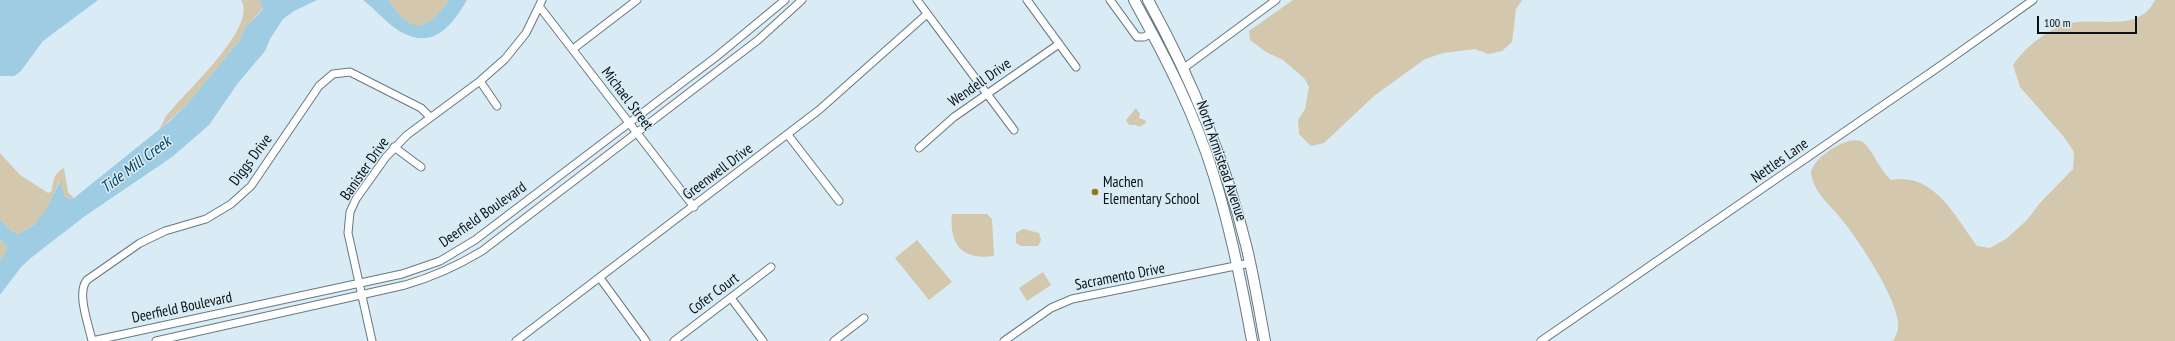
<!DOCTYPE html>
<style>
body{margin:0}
#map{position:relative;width:2175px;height:341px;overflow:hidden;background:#d9ebf4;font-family:"PT Sans Narrow",sans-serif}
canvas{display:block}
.scale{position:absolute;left:2037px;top:16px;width:100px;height:18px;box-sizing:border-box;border:2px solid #0b1114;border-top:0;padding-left:5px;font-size:12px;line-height:14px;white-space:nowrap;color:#0b1114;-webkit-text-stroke:3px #d9ebf4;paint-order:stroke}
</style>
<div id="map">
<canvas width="2175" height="341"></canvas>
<div class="scale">100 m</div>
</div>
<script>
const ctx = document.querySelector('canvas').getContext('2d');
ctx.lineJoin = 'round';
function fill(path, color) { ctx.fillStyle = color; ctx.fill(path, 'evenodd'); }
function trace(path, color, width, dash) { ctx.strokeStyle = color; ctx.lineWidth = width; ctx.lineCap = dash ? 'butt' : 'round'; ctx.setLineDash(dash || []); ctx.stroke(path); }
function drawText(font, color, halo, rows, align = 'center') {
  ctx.font = font + ' "PT Sans Narrow",sans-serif'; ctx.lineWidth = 3; ctx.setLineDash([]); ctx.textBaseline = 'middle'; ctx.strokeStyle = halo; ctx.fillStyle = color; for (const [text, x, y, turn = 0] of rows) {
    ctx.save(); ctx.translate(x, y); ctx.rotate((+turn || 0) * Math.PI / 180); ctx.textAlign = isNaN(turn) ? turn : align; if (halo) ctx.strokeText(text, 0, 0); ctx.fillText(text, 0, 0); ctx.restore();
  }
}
const green = new Path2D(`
 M 241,0 L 259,0 L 263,8 L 245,28 L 240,40 L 188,103 L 158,131 C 161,127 163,122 165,118 C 181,95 259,28 241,0 Z
 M 388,0 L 449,0 C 424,33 413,36 388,0 Z
 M 1293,0 L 1522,0 L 1516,9 L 1512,42 L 1502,51 L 1488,54 L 1475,49 L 1443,53 L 1425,59 L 1374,96 L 1324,143 L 1311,146 L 1299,134 L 1298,120 L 1305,109 L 1309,87 L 1304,78 L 1283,60 L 1266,52 L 1250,40 L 1249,31 Z
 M 2155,0 L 2175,0 L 2175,341 L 1893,341 C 1895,338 1897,333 1898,330 C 1903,306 1858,239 1842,220 C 1834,209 1819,197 1814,184 C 1813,181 1811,176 1811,173 C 1812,158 1851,132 1864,143 C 1872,150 1880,170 1891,180 C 1935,172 1955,217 1977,246 L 1990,248 L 2006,239 L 2027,220 L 2040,203 L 2073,169 L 2074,152 L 2064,137 L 2020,87 L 2013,65 C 2028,44 2052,25 2078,22 C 2105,19 2140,31 2155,0 Z
 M 1136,108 L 1140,114 L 1139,118 L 1145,120 L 1146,123 L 1139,127 L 1136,125 L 1129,125 L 1126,120 Z
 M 0,153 L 20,175 L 48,193 L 52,191 C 53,180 54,173 64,168 L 68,192 L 74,198 L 69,199 L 64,195 L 59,181 L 47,210 L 34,225 L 19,234 L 11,231 L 0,219 Z
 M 952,214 L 987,214 L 992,219 L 994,256 C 963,260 949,246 952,214 Z
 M 1023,229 L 1039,233 L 1041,240 L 1038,246 L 1021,246 L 1016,243 L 1016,233 Z
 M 0,239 L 7,247 L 5,254 L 0,260 Z
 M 917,240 L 952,282 L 929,300 L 895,258 Z
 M 1043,272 L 1051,285 L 1027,301 L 1019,288 Z`);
const water = new Path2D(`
 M 0,0 L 98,0 L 43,41 L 20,72 L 14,76 L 0,76 Z
 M 259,0 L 317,0 L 294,11 L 283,19 L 270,39 L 265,51 L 238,83 L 209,125 L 172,157 L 85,216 L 32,257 L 21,267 L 0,295 L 0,260 L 5,254 L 7,247 L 0,239 L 0,219 L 11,231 L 19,234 L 34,225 L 46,210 L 60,181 L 64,195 L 69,199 L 74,198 L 171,120 L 188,103 L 240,40 L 245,28 L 263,9 Z
 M 363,0 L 388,0 C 413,35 424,33 449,0 L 467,0 C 452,26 433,50 401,32 C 387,24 376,10 363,0 Z`);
const minor = new Path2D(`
 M 917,0 L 1014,130
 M 1027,0 L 1076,67
 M 1110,0 L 1137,37 L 1144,37 L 1152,33
 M 539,6 L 694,207
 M 573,49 L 637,0
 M 1184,68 L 1276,0
 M 480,81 L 497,106
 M 788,135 L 839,201
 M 394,147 L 421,167
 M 919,148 L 954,117 L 1059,44
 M 600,278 L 646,341
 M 731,298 L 763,341
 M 92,341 L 402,274 L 440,261 L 475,240 L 716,57 L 785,0
 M 92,341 C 89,325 76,293 87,280 L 140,243 L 165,231 L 206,219 L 231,204 L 251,186 L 319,86 L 333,74 L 350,72 L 421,108 L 430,117
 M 156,341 L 405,285 C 433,277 457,266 482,251 L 758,40 L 802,0
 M 372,341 L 348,233 L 350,212 L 356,199 L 386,157 L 407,135 L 480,81 L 505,59 L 526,33 L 542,0
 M 516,341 L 819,110 L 927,14
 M 674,341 L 771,267
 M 834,341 L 864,318
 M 1004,341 L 1051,308 L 1072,299 L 1250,263
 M 1541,341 L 1943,64 L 2033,0`);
const secondary = new Path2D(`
 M 1134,0 C 1165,56 1195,114 1214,176 C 1231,230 1242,285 1252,341
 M 1148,0 C 1191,78 1225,159 1246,245 C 1254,277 1259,309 1265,341`);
const markers = [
 [1095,192,4,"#96751e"]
];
const streetNames = [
 ["Wendell Drive",980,83,-35],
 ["Michael Street",627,99,53],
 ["Diggs Drive",251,160,-53],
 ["North Armistead Avenue",1221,161,71],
 ["Nettles Lane",1780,161,-35],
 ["Banister Drive",365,169,-55],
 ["Greenwell Drive",718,172,-37],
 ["Deerfield Boulevard",483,215,-35],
 ["Sacramento Drive",1120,277,-11],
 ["Cofer Court",714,294,-37],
 ["Deerfield Boulevard",182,308,-12]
];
const poiNames = [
 ["Machen",1103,183],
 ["Elementary School",1103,200]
];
const waterNames = [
 ["Tide Mill Creek",136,165,-37]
];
fill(green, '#d3c7ae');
fill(water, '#9ecce3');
trace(minor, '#687881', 9);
trace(secondary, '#687881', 12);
trace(minor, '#fff', 7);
trace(secondary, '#fff', 10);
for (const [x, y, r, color] of markers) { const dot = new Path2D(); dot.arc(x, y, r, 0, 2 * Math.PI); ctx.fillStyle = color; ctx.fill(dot); trace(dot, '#d9ebf4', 1.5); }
drawText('15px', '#0b1114', '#d9ebf4', streetNames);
drawText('15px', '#0b1114', '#d9ebf4', poiNames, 'left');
drawText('italic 16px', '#04445b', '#d9ebf4', waterNames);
</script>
